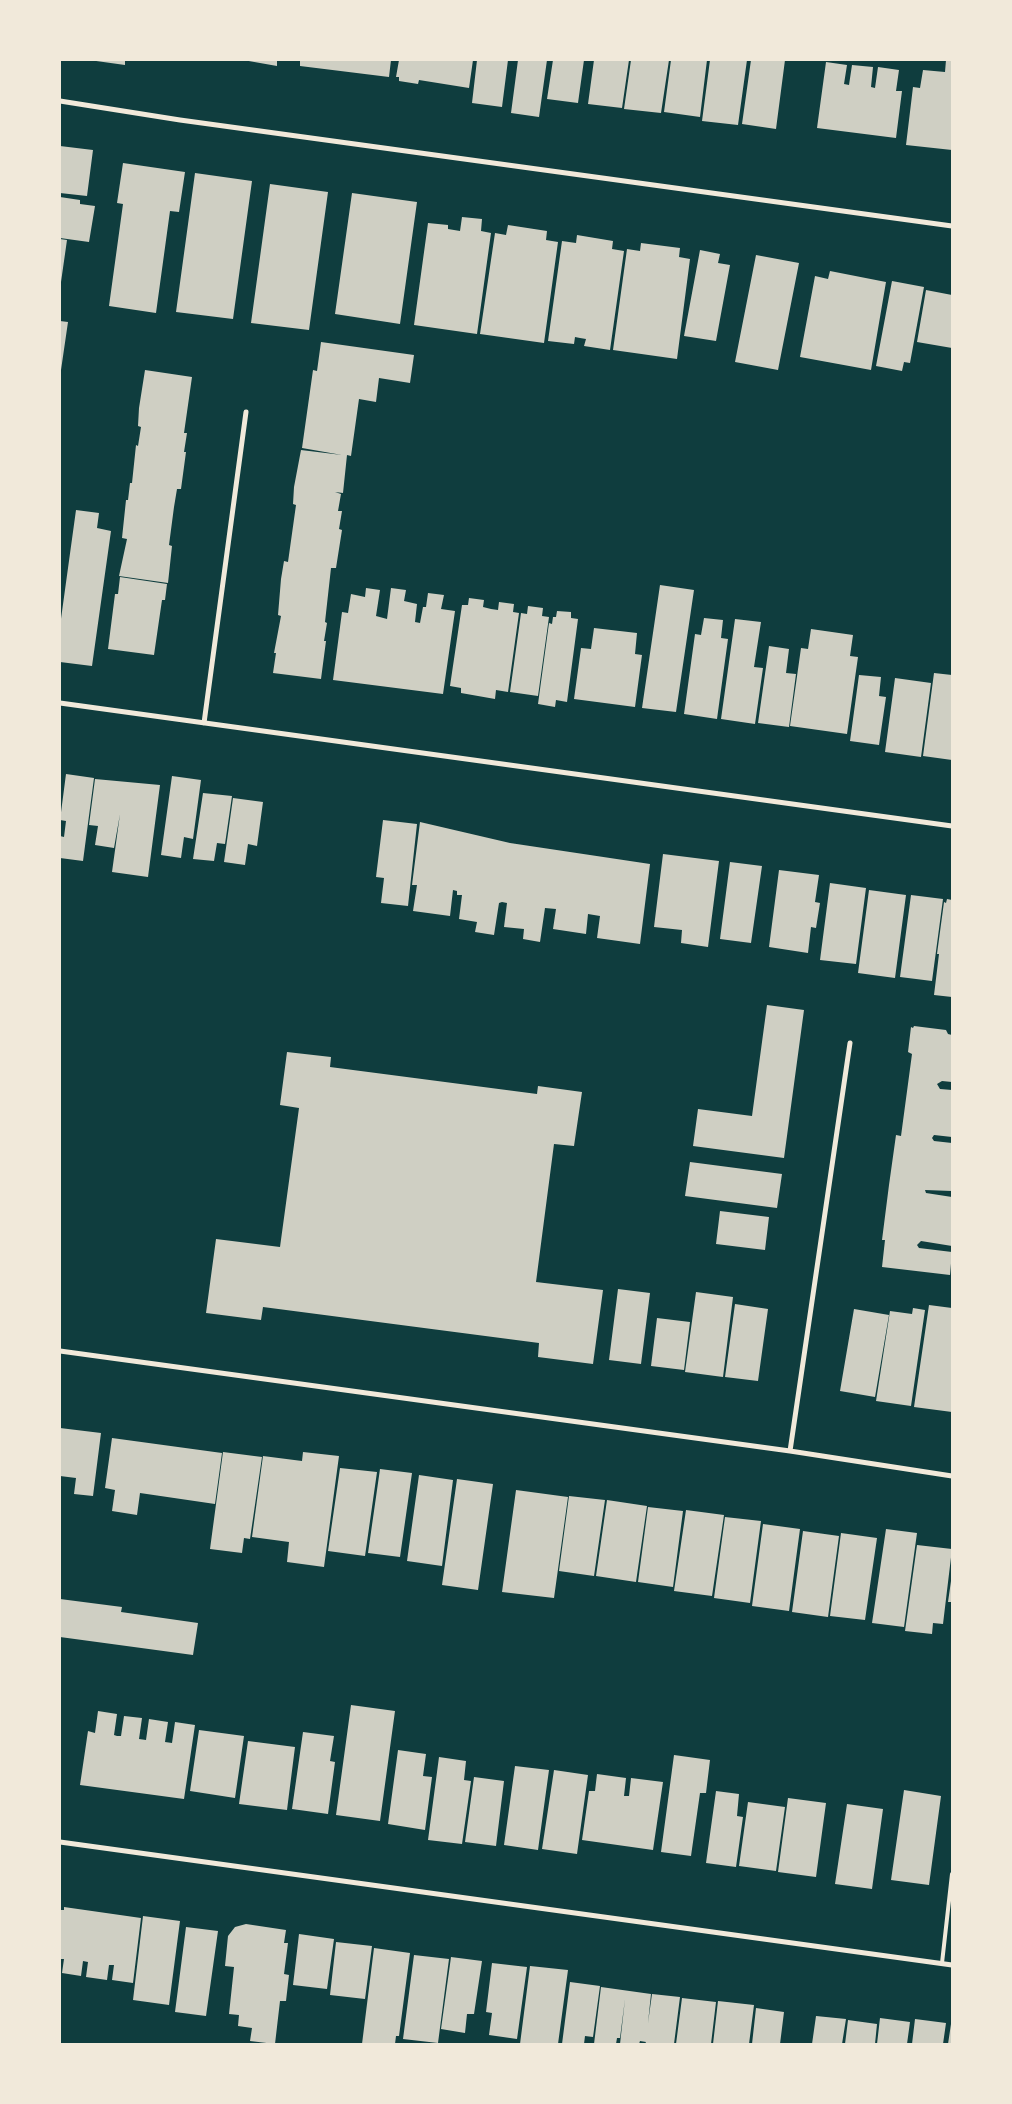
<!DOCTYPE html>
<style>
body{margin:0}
#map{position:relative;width:1012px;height:2104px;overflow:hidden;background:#0f3d3e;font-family:"Work Sans",sans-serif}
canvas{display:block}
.frame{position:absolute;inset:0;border:61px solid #f1e9da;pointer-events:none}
</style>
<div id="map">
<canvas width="1012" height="2104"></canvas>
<div class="frame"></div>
</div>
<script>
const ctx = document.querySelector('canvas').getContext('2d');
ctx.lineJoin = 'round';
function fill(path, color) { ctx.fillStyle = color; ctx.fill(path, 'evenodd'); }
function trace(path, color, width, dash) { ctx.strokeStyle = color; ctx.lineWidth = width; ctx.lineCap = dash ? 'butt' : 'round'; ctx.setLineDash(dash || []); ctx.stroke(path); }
const building = new Path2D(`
 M 89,60 L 125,60 L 125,65 Z
 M 243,60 L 277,60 L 277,66 Z
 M 300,60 L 391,60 L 389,77 L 300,66 Z
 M 399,60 L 473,60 L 469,88 L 419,80 L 418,84 L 399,81 L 399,77 L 396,77 Z
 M 477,60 L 508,60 L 502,107 L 472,103 Z
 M 518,60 L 547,60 L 539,117 L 511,113 Z
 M 553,60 L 584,60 L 578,103 L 547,99 Z
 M 594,60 L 629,60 L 622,108 L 588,104 Z
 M 631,60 L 669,60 L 661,113 L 624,109 Z
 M 671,60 L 707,60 L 700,117 L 664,112 Z
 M 710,60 L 747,60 L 738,125 L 702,121 Z
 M 751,60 L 785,60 L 776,129 L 742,124 Z
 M 946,60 L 952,60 L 952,150 L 906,145 L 913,87 L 920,88 L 923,70 L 945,72 Z
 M 826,62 L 847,65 L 844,84 L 849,85 L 852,65 L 873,67 L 871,87 L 875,88 L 878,67 L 899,70 L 896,91 L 902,91 L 896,138 L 817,128 Z
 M 60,146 L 93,150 L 87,196 L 60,193 Z
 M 123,163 L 185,172 L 179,212 L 170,211 L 156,313 L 109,306 L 123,204 L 117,203 Z
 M 195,173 L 252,181 L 233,319 L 176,312 Z
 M 270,184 L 328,192 L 309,330 L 251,323 Z
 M 352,193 L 417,202 L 400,324 L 335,314 Z
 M 60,197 L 80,200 L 80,204 L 95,206 L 89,242 L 60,238 Z
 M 462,217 L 482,219 L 481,231 L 491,233 L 477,334 L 414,325 L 428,223 L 448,225 L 448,229 L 460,231 Z
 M 508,225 L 547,231 L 546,240 L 558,242 L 544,343 L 480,334 L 495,233 L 506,235 Z
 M 577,235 L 613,241 L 612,249 L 624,251 L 610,350 L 584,346 L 586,339 L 580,338 L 575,337 L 574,344 L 548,341 L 562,241 L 576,243 Z
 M 60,239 L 67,240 L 61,282 L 60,281 Z
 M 641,243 L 680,248 L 679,257 L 690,259 L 677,359 L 613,350 L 627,249 L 640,251 Z
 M 700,250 L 720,254 L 718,263 L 730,265 L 716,341 L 684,336 Z
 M 756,255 L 799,263 L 778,370 L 735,362 Z
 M 830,271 L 886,282 L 871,370 L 800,357 L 815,276 L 828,279 Z
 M 892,281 L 924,287 L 910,363 L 904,362 L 902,371 L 876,366 Z
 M 926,290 L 952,295 L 952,348 L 917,342 Z
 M 60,321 L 68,322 L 61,370 L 60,370 Z
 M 321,342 L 414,355 L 410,383 L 379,378 L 376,402 L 359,399 L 351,456 L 347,455 L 343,493 L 335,492 L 341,494 L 338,511 L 342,511 L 339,529 L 342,530 L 336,568 L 331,568 L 325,622 L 327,623 L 324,641 L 326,641 L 321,679 L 273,673 L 276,653 L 274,653 L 281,616 L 278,615 L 281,579 L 284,561 L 288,562 L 296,505 L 293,504 L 294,487 L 301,450 L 342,455 L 302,448 L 313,370 L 317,371 Z
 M 145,370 L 192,377 L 184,433 L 187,433 L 184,452 L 186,452 L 181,489 L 177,489 L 174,507 L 169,545 L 172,546 L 168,583 L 119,576 L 127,539 L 122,538 L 126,500 L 128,500 L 130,483 L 132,483 L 136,445 L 138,446 L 141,427 L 138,426 L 139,408 Z
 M 76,510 L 99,513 L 97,528 L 111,531 L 92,666 L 60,662 L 60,626 Z
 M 120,577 L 167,584 L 165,600 L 162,600 L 154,655 L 108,649 L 115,594 L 118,594 Z
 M 660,585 L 694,590 L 676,712 L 642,708 Z
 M 366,588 L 380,590 L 376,616 L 387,619 L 391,588 L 406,590 L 404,601 L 417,604 L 415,622 L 420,623 L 423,607 L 426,607 L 428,593 L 444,595 L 441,609 L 455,611 L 443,694 L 333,680 L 342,612 L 348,613 L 351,594 L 365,597 Z
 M 469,598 L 484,600 L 483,607 L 491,609 L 498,610 L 499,602 L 514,604 L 513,612 L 519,613 L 508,692 L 496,690 L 495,699 L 461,693 L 461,688 L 450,686 L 462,605 L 468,605 Z
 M 528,606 L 543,608 L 542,616 L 549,617 L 538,696 L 510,692 L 521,613 L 527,614 Z
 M 557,611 L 571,612 L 571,618 L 578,619 L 567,702 L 556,700 L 555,707 L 538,704 L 549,623 L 552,624 L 553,617 L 556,617 Z
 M 704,618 L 723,620 L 721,638 L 728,639 L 717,719 L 684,714 L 695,634 L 701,635 Z
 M 735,619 L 761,622 L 754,667 L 763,668 L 755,724 L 721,719 Z
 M 594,628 L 637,633 L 635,654 L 642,655 L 635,707 L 574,699 L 581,648 L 591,649 Z
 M 811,629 L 853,635 L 850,656 L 858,657 L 847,734 L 790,726 L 801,648 L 808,649 Z
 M 769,646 L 789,649 L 786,673 L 796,674 L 789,727 L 758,723 Z
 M 934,673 L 952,675 L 952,760 L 923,756 Z
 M 859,675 L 881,677 L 879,696 L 886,697 L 879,745 L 850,741 Z
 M 895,678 L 931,683 L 921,757 L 885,752 Z
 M 66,774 L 94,778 L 83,861 L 60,858 L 60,836 L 64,837 L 66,821 L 60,820 Z
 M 172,776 L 201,780 L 193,839 L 184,837 L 181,858 L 161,855 Z
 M 95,779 L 160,785 L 148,877 L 112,872 L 120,814 L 114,848 L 95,845 L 98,826 L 89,825 Z
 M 203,793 L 232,796 L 225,844 L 217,843 L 214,861 L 193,859 Z
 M 233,798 L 263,802 L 257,846 L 248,844 L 245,865 L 224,862 Z
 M 383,820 L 417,824 L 408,906 L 381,903 L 384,878 L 376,877 Z
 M 420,822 L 510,843 L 650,864 L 640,944 L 597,938 L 600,916 L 588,914 L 586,934 L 553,929 L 556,909 L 545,908 L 540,942 L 523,939 L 524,929 L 504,927 L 507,903 L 502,902 L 499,903 L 494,935 L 475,932 L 477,922 L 459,919 L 462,895 L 457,895 L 457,891 L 453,890 L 450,916 L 413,911 L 417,885 L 412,885 Z
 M 663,854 L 719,861 L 708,947 L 681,943 L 682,930 L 654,927 Z
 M 730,862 L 762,866 L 751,943 L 720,939 Z
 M 779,870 L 819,875 L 815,902 L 820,903 L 816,928 L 811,927 L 808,953 L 769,947 Z
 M 830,883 L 866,888 L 856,964 L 820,960 Z
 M 869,890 L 906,895 L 895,978 L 858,973 Z
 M 911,895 L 943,899 L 932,981 L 900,977 Z
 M 947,899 L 952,900 L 952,997 L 934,995 L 939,954 L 937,954 L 944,902 L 946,903 Z
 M 767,1005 L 804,1010 L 784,1158 L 693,1146 L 698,1109 L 752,1116 Z
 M 914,1026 L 946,1030 L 948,1034 L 952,1035 L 952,1082 L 942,1081 L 937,1084 L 940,1089 L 952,1090 L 952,1137 L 934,1135 L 932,1138 L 934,1141 L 952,1143 L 952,1191 L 925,1190 L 926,1193 L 952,1197 L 952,1246 L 921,1241 L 917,1245 L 919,1248 L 952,1252 L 950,1275 L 882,1267 L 885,1240 L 882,1240 L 889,1185 L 896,1135 L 901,1136 L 912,1054 L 908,1052 L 911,1027 L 913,1028 Z
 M 287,1052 L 331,1057 L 330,1067 L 537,1094 L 538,1086 L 582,1092 L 574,1146 L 554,1144 L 536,1282 L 603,1290 L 593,1364 L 538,1357 L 539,1343 L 263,1307 L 261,1320 L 206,1313 L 216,1239 L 280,1247 L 299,1108 L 280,1105 Z
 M 690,1162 L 782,1174 L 777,1208 L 685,1196 Z
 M 720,1211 L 769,1217 L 765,1250 L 716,1244 Z
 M 618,1289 L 650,1293 L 641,1364 L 609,1360 Z
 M 696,1292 L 733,1297 L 723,1377 L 685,1372 Z
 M 735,1304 L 768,1309 L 758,1381 L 725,1377 Z
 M 929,1305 L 952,1308 L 952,1412 L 914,1407 Z
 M 913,1308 L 925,1310 L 911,1406 L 876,1401 L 890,1311 L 912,1314 Z
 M 854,1309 L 889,1315 L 875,1397 L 840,1391 Z
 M 657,1318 L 690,1322 L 684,1370 L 651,1366 Z
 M 60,1428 L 101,1433 L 93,1496 L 74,1494 L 76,1478 L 60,1476 Z
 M 112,1438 L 222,1453 L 215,1504 L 140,1493 L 137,1515 L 112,1511 L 115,1490 L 105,1488 Z
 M 223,1452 L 262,1457 L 250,1539 L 244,1538 L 242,1553 L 210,1549 Z
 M 303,1452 L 339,1456 L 324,1567 L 287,1562 L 289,1542 L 252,1537 L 263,1456 L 302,1461 Z
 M 340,1468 L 377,1472 L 365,1556 L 328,1551 Z
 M 380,1469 L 412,1473 L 400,1557 L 368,1553 Z
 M 419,1475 L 453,1480 L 442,1566 L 407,1561 Z
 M 457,1479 L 493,1484 L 478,1590 L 442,1585 Z
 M 516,1490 L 568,1497 L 554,1598 L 502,1592 Z
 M 569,1496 L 605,1500 L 594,1576 L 559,1571 Z
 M 607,1500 L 647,1506 L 636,1582 L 596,1576 Z
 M 648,1507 L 683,1511 L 673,1587 L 638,1582 Z
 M 686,1510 L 724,1515 L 712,1596 L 674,1591 Z
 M 725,1517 L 761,1521 L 750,1603 L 714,1598 Z
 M 763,1524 L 800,1529 L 789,1611 L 752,1606 Z
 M 886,1529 L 917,1533 L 904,1627 L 872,1623 Z
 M 803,1531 L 839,1536 L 828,1617 L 792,1612 Z
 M 841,1533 L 877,1538 L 865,1620 L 830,1616 Z
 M 917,1545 L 952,1549 L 943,1624 L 933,1623 L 932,1634 L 905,1631 Z
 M 951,1581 L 952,1581 L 952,1602 L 948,1602 Z
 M 60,1599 L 122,1607 L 121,1612 L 198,1623 L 193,1655 L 60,1637 Z
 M 351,1705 L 395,1711 L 380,1821 L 336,1815 Z
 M 98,1711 L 117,1714 L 114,1735 L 117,1736 L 121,1736 L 124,1716 L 142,1718 L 139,1739 L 146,1740 L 149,1719 L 168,1722 L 165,1742 L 172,1743 L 175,1722 L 195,1725 L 184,1799 L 80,1785 L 88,1731 L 95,1733 Z
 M 199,1730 L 244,1736 L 235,1798 L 190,1791 Z
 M 303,1732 L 334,1736 L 330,1761 L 335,1762 L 328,1814 L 292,1809 Z
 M 248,1741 L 295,1747 L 287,1810 L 239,1804 Z
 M 398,1750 L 426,1754 L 423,1776 L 432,1777 L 425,1830 L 388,1824 Z
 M 674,1755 L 710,1760 L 706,1793 L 700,1793 L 691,1856 L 661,1852 Z
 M 439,1757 L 466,1761 L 464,1780 L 471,1781 L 462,1844 L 428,1840 Z
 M 515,1766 L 549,1770 L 538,1850 L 504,1845 Z
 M 554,1770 L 588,1775 L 577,1854 L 542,1849 Z
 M 597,1774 L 626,1778 L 624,1796 L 629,1796 L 631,1778 L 663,1782 L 653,1850 L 582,1840 L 589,1791 L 595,1791 Z
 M 474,1777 L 504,1781 L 496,1846 L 465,1842 Z
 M 904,1790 L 941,1796 L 929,1885 L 891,1880 Z
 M 716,1791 L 739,1794 L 737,1816 L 743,1817 L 736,1867 L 706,1863 Z
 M 788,1798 L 826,1803 L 816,1877 L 778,1872 Z
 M 748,1802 L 785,1807 L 776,1871 L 739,1866 Z
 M 847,1804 L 883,1809 L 872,1889 L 835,1884 Z
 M 64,1907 L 141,1918 L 133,1983 L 112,1980 L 114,1965 L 109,1965 L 107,1980 L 86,1977 L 88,1962 L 83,1961 L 81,1976 L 62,1973 L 64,1959 L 60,1959 L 60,1910 L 64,1910 Z
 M 143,1916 L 180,1921 L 169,2005 L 133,2000 Z
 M 246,1924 L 286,1930 L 284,1943 L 288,1943 L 284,1974 L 289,1975 L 286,2001 L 280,2001 L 275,2044 L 250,2041 L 252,2028 L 238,2026 L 239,2015 L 229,2014 L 234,1967 L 225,1966 L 228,1936 L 235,1927 Z
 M 186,1927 L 218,1931 L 206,2016 L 175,2012 Z
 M 299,1934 L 334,1939 L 327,1989 L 293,1985 Z
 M 336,1942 L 372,1946 L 365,1999 L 330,1995 Z
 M 374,1948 L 410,1953 L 399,2036 L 396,2036 L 395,2044 L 362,2044 Z
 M 414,1955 L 449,1959 L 438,2043 L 403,2039 Z
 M 451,1957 L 482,1961 L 474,2014 L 467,2014 L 465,2033 L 441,2029 Z
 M 492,1963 L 527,1967 L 517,2039 L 489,2035 L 492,2013 L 486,2012 Z
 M 530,1966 L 568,1970 L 558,2044 L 520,2044 Z
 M 570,1982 L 600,1986 L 593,2037 L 585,2036 L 584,2044 L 562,2044 Z
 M 601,1987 L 651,1994 L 648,2023 L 652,1994 L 680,1997 L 674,2044 L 645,2044 L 646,2042 L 640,2041 L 639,2044 L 620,2044 L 625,1999 L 620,2038 L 617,2038 L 616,2044 L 594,2044 Z
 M 682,1998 L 716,2002 L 711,2044 L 676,2044 Z
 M 718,2001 L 754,2005 L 749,2044 L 713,2044 Z
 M 756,2008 L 784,2012 L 780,2044 L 752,2044 Z
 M 816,2016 L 846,2019 L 842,2044 L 812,2044 Z
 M 880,2018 L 910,2022 L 907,2044 L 877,2044 Z
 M 915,2019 L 946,2023 L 943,2044 L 912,2044 Z
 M 848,2020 L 877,2024 L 875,2044 L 845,2044 Z
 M 951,2024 L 952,2044 L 948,2044 Z`);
const service = new Path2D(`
 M 942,1963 L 952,1874`);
const minor = new Path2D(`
 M 60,101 L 180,120 L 952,226
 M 60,703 L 952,826
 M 204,723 L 246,412
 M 60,1351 L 790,1451 L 952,1476
 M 790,1451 L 850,1043
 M 60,1842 L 952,1965`);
fill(building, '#cfcfc3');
trace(service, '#f1e9da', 4);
trace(minor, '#f1e9da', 5);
</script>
